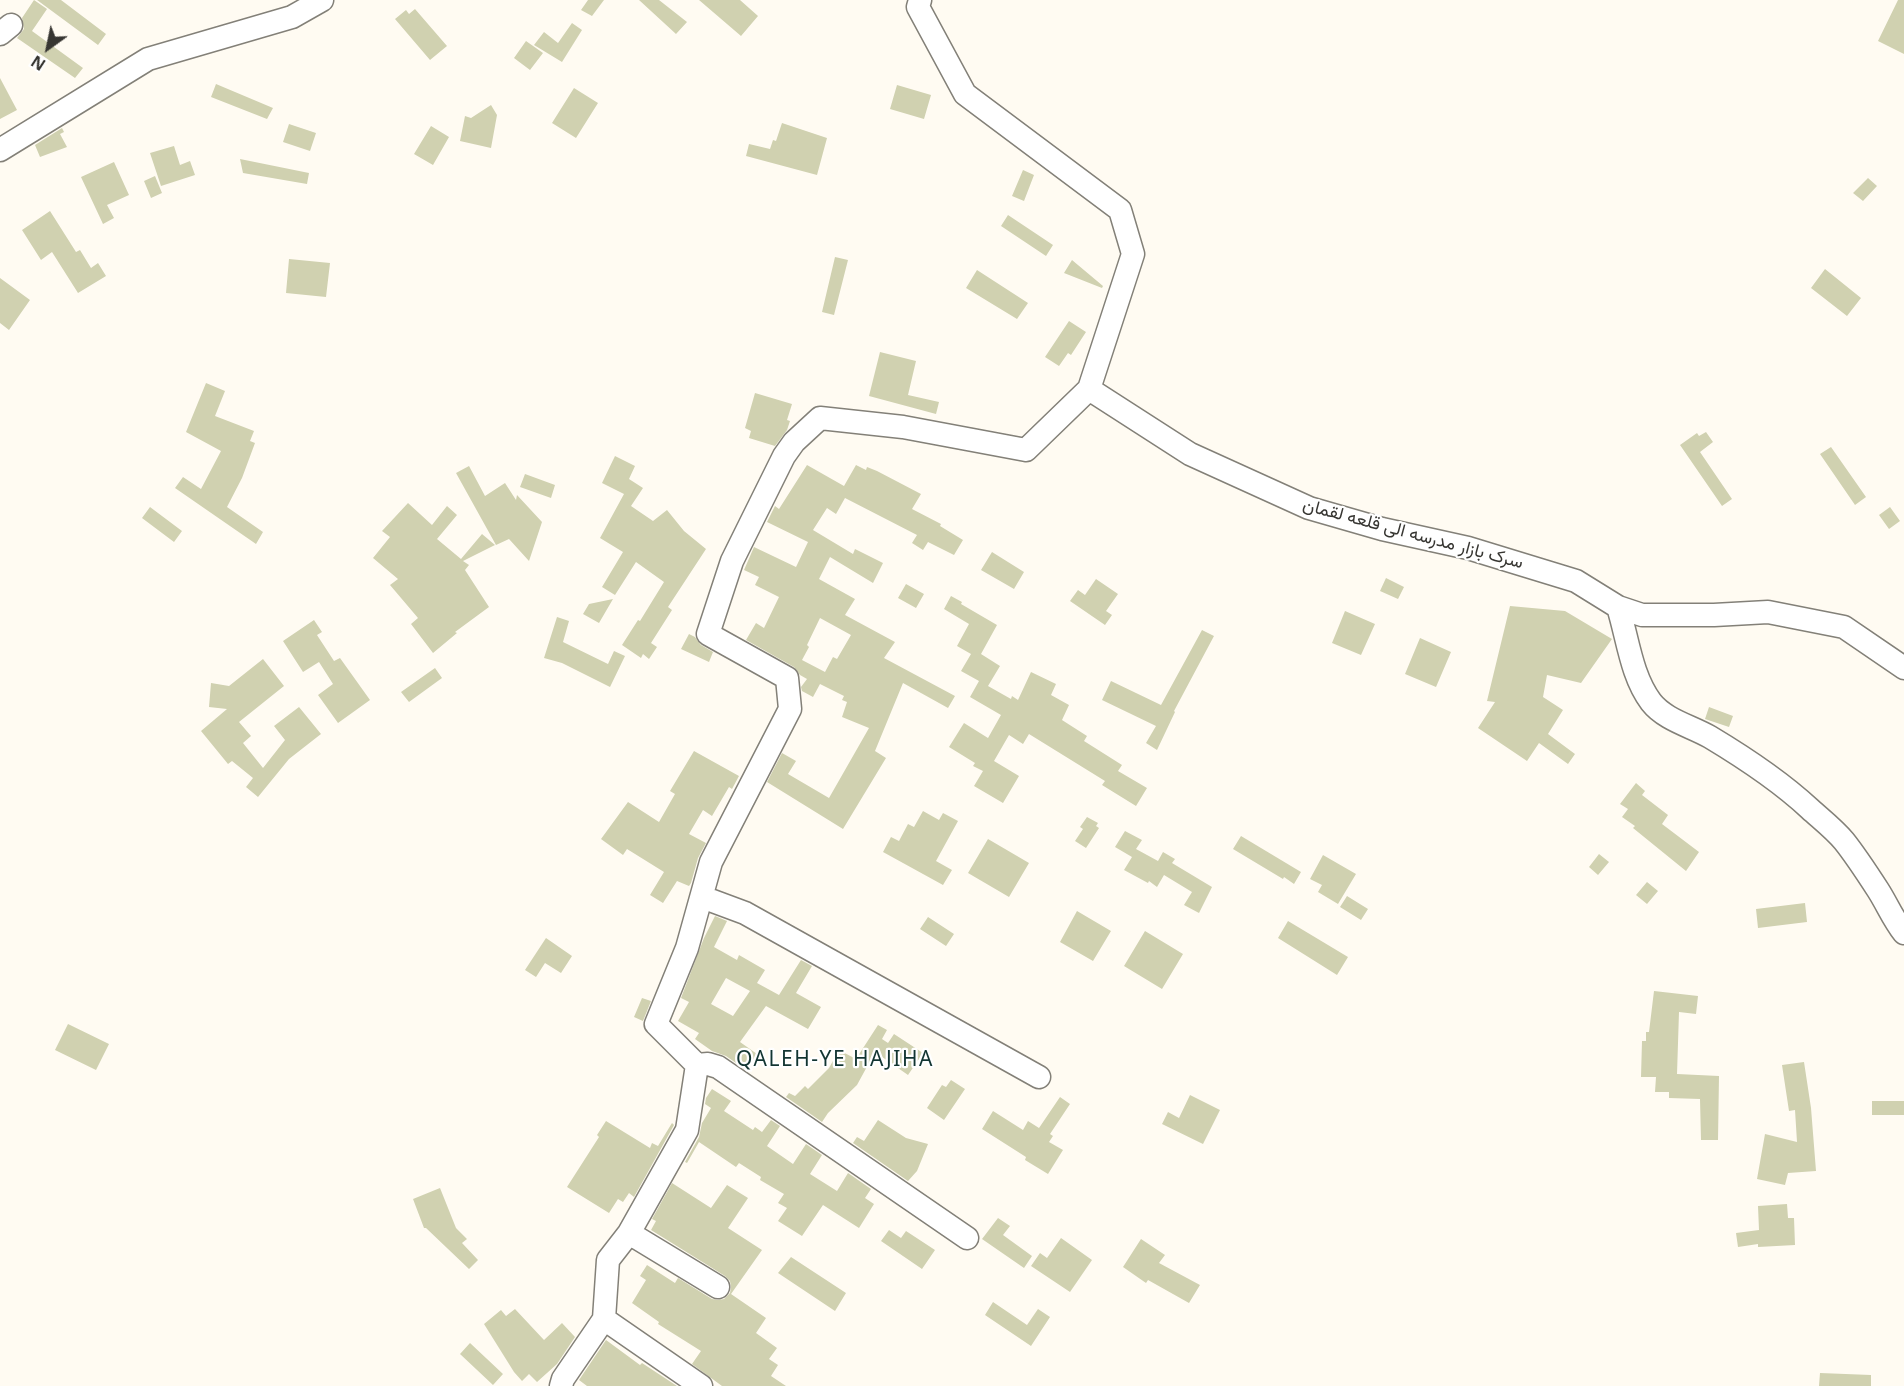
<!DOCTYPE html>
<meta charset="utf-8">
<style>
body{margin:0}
#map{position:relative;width:1904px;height:1386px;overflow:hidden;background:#fffbf2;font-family:"Noto Sans",sans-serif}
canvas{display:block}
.north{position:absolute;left:18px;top:18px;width:60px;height:60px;-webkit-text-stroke:4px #fff;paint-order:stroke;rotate:213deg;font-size:16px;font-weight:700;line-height:24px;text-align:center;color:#373632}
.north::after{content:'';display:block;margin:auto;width:21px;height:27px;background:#373632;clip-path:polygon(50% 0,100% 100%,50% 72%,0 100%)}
</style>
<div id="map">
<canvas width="1904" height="1386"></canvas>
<div class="north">N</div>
</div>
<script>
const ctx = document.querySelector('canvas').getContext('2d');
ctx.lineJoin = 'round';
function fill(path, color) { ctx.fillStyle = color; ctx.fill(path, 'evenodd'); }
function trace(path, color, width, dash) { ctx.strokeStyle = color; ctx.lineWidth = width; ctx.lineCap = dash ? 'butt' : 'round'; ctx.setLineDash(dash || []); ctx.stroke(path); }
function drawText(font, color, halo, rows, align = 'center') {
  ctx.font = font + ' "Noto Sans",Vazirmatn,sans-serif'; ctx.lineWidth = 4.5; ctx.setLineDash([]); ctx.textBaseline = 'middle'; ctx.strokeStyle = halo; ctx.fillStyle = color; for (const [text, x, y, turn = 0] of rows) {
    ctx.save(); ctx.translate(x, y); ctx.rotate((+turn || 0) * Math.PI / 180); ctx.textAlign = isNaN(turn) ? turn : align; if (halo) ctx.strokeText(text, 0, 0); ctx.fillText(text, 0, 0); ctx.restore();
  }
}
const building = new Path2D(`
 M 34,0 L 47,9 L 32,31 L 83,68 L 75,78 L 17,38 L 24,29 L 22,18 Z
 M 37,0 L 61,0 L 106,34 L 98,45 Z
 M 588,0 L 604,0 L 592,16 L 581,10 Z
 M 639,0 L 659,0 L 687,22 L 676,34 Z
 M 699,0 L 740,0 L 758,16 L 741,36 Z
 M 1898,0 L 1904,0 L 1904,54 L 1878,41 Z
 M 415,9 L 447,46 L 430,60 L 395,19 L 406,10 L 409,14 Z
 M 572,23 L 582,30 L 562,62 L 534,45 L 544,32 L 558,43 Z
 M 526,41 L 543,53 L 530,70 L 514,58 Z
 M 0,78 L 17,110 L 0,119 Z
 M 216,84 L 273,108 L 267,119 L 211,97 Z
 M 897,85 L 931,95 L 924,119 L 890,109 Z
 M 574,88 L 598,103 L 576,138 L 552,123 Z
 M 491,105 L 497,115 L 491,148 L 460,141 L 465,116 L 471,118 Z
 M 782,123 L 827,138 L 817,175 L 746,156 L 749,144 L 770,149 L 773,140 L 776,141 Z
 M 289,124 L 316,133 L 310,151 L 283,142 Z
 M 431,126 L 449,137 L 433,165 L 414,154 Z
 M 62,128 L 64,132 L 60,134 L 67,147 L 40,157 L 35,145 Z
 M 174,146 L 180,165 L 190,161 L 195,175 L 161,186 L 150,153 Z
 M 240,159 L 309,173 L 307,184 L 243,173 Z
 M 114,162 L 129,195 L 107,205 L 114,218 L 103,224 L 81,177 Z
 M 1023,170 L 1034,175 L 1024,201 L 1012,196 Z
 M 155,176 L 162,193 L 151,198 L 144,181 Z
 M 1868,178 L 1877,186 L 1863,201 L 1853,193 Z
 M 50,211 L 76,252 L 80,250 L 91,268 L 98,263 L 106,276 L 78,293 L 52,252 L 41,260 L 22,230 Z
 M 1008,215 L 1053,245 L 1046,256 L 1001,226 Z
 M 835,257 L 848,260 L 834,315 L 822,312 Z
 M 289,259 L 330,263 L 326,297 L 286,293 Z
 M 1072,260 L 1103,286 L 1102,288 L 1064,273 Z
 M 1825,269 L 1861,298 L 1847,316 L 1811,288 Z
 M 977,270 L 1028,303 L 1017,319 L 966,288 Z
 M 0,278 L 30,300 L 9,330 L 0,323 Z
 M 1069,321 L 1086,332 L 1071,355 L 1068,353 L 1059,366 L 1045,357 Z
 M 880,352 L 916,361 L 908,395 L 939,402 L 936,414 L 869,396 Z
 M 206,383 L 225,391 L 215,416 L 254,431 L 250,441 L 255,443 L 242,478 L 227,507 L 263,532 L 256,544 L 175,488 L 183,477 L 201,489 L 221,451 L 186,432 Z
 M 755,393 L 792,404 L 787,420 L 790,421 L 787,430 L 775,446 L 749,438 L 751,431 L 745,428 Z
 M 1706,432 L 1713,442 L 1700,452 L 1732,499 L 1722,506 L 1680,445 L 1697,433 L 1699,436 Z
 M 1831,447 L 1866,497 L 1855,505 L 1820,454 Z
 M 615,456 L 635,466 L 629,479 L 643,488 L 631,506 L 653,521 L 667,510 L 684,531 L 706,549 L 668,607 L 672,610 L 651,643 L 657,647 L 649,659 L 643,654 L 641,658 L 622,645 L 638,620 L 640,621 L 664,582 L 636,562 L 615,595 L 602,587 L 623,552 L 600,538 L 624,494 L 602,483 Z
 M 807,465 L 844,486 L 856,465 L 866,470 L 867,467 L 877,471 L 921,494 L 912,509 L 941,524 L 940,526 L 963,540 L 954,555 L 928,542 L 923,550 L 912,543 L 917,535 L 845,498 L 836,514 L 827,508 L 813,530 L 853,554 L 855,549 L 883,563 L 873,583 L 830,557 L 819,579 L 855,599 L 845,615 L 895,642 L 884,658 L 955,696 L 948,708 L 903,683 L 875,751 L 886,758 L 843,829 L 767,782 L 782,753 L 796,761 L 788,774 L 829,798 L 869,728 L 842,717 L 847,702 L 842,700 L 844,696 L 820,684 L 813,697 L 802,691 L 801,687 L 807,679 L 800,675 L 794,667 L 746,640 L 756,623 L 764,628 L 779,597 L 755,585 L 759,577 L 744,570 L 754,547 L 796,567 L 808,542 L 767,522 L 775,506 L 779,509 ZM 820,618 L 851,635 L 837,659 L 833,657 L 825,672 L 802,660 L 809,647 L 807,645 Z
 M 469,466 L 485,496 L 505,483 L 516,500 L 517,495 L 542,522 L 529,561 L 509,539 L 496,545 L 456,473 Z
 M 525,474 L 555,485 L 551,498 L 520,487 Z
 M 408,503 L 432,525 L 447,506 L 457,515 L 437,539 L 461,559 L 482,534 L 495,545 L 463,561 L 469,565 L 465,570 L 489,607 L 455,632 L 457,633 L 433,653 L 411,624 L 418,618 L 390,585 L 398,579 L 373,558 L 390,537 L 382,531 Z
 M 150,507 L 182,531 L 174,542 L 142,518 Z
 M 1890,507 L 1900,521 L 1889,529 L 1879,515 Z
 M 992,552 L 1024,572 L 1014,589 L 981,570 Z
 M 1386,578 L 1404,587 L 1398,599 L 1380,591 Z
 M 1096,579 L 1118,594 L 1106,611 L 1112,615 L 1105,625 L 1070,601 L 1078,590 L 1085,595 Z
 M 906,584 L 924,594 L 916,608 L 898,598 Z
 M 951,596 L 962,602 L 961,604 L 997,625 L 981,654 L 1000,666 L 988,686 L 1011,699 L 1012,696 L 1018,700 L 1031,672 L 1056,684 L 1051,695 L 1069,705 L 1062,720 L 1087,736 L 1084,741 L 1122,765 L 1118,771 L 1147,788 L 1136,806 L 1102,785 L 1105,781 L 1029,734 L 1023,744 L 1009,735 L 994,761 L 1019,776 L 1003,803 L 974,786 L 983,771 L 973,766 L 975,763 L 949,747 L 964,723 L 988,738 L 1001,715 L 970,697 L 979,681 L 961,671 L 971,654 L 957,646 L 969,624 L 944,609 Z
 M 613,599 L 599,623 L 583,614 L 589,604 Z
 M 1510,606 L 1565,611 L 1612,639 L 1581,683 L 1547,675 L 1543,697 L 1563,710 L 1548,734 L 1575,754 L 1568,764 L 1539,743 L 1527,761 L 1478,728 L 1495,702 L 1487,701 Z
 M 1345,611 L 1375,624 L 1361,655 L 1332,643 Z
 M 557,617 L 569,621 L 563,642 L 608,664 L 614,651 L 625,656 L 610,687 L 562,663 L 544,658 Z
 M 314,620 L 322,632 L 317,635 L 334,661 L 340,658 L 370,700 L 338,723 L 318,695 L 333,684 L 319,662 L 303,672 L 283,641 Z
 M 1202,630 L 1214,636 L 1174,711 L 1175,712 L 1157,750 L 1146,743 L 1156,726 L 1102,700 L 1111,681 L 1161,705 Z
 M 689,634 L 695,637 L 701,645 L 713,652 L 709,662 L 681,649 Z
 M 1420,638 L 1451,652 L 1436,687 L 1405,674 Z
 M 263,659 L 284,686 L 239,722 L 251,736 L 243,743 L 263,768 L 285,740 L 274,726 L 299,707 L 321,734 L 289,759 L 258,797 L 246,787 L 253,778 L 232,761 L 228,764 L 201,731 L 227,709 L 209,707 L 211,683 L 229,686 Z
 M 435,668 L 442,678 L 409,702 L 401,692 Z
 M 1709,707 L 1733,716 L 1729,727 L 1705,719 Z
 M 694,751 L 739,776 L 732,789 L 729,787 L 712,816 L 703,810 L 689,834 L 706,843 L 698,858 L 691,883 L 689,886 L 677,881 L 663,903 L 650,895 L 664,872 L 627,849 L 623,855 L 601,839 L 628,802 L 659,822 L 675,794 L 670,791 Z
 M 1636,783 L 1645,791 L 1642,795 L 1668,815 L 1662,824 L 1699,852 L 1686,871 L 1633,828 L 1635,826 L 1622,817 L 1628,809 L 1620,804 Z
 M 923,811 L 939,820 L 943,813 L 958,821 L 936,861 L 952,870 L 943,885 L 883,852 L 891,837 L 899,841 L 908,824 L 914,827 Z
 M 1087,817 L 1098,823 L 1096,826 L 1099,828 L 1086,848 L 1075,841 L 1083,829 L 1080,827 Z
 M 1125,831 L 1142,840 L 1136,849 L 1158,861 L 1163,852 L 1175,859 L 1172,863 L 1212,887 L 1199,913 L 1184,905 L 1192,892 L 1164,875 L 1157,887 L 1149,881 L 1148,883 L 1124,870 L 1132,857 L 1115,847 Z
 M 1241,836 L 1301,872 L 1294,884 L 1284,877 L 1283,879 L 1233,849 Z
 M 988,839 L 1029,863 L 1009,897 L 968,873 Z
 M 1599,854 L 1609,862 L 1598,875 L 1589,867 Z
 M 1323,855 L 1356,874 L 1338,904 L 1318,892 L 1322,885 L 1310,879 Z
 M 1647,882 L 1658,891 L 1647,904 L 1636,895 Z
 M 1347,896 L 1368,909 L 1361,920 L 1340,907 Z
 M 1805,903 L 1807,922 L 1758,928 L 1756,909 Z
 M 1077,911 L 1111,931 L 1093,961 L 1060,942 Z
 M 715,916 L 727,921 L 714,947 L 737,960 L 739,955 L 765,970 L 757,983 L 779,995 L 801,960 L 812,966 L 796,993 L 821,1007 L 808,1029 L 766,1006 L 740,1042 L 757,1054 L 746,1070 L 726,1056 L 712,1051 L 695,1039 L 699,1033 L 678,1021 L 689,1002 L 681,998 L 704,938 ZM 726,978 L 750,991 L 733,1016 L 711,1004 Z
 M 928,917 L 954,934 L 946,946 L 920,929 Z
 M 1288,921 L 1348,957 L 1337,975 L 1278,938 Z
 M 1145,931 L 1183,954 L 1162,989 L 1124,966 Z
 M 546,938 L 572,956 L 561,973 L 545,963 L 536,977 L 525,970 Z
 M 1654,991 L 1698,996 L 1696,1014 L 1679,1012 L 1677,1074 L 1719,1076 L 1718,1140 L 1701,1140 L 1700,1099 L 1669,1098 L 1669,1092 L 1655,1092 L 1656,1077 L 1641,1077 L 1642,1041 L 1646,1041 L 1646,1032 L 1649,1032 Z
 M 642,998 L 651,1001 L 643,1021 L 634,1017 Z
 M 68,1024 L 109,1044 L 96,1070 L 55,1050 Z
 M 878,1025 L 887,1030 L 882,1039 L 888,1043 L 894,1034 L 923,1053 L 908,1075 L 875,1052 L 857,1085 L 828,1113 L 822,1122 L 786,1097 L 789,1093 L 795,1096 L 805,1086 L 808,1089 L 829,1068 L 839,1050 L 856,1059 Z
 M 1804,1062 L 1811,1108 L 1816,1171 L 1788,1173 L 1785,1185 L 1757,1179 L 1765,1134 L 1797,1142 L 1795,1110 L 1789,1111 L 1782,1065 Z
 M 951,1080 L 965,1089 L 944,1120 L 927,1108 L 942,1085 L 946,1087 Z
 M 712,1089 L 731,1101 L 724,1111 L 753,1130 L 755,1127 L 762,1132 L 771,1120 L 780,1126 L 767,1146 L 793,1164 L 806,1144 L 822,1155 L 810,1174 L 837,1191 L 848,1173 L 871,1189 L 865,1198 L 874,1204 L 859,1228 L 823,1205 L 802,1236 L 778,1221 L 787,1208 L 778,1203 L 784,1194 L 760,1180 L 761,1177 L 739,1163 L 736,1167 L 699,1142 L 687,1163 L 685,1162 L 699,1137 L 702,1123 L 711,1108 L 705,1104 L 706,1098 Z
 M 1190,1095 L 1220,1110 L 1203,1144 L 1162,1124 L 1168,1112 L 1179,1118 Z
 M 1060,1097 L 1070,1104 L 1050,1134 L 1053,1136 L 1049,1142 L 1063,1150 L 1048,1174 L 1025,1160 L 1026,1157 L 982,1129 L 993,1111 L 1023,1130 L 1028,1121 L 1039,1128 Z
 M 1872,1101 L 1904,1101 L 1904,1115 L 1872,1115 Z
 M 878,1120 L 906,1138 L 928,1144 L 917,1171 L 908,1181 L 853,1143 L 857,1137 L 864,1141 Z
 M 606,1121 L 650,1148 L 652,1143 L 658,1146 L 672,1123 L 674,1125 L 634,1197 L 629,1193 L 623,1202 L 618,1199 L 609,1213 L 567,1187 L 599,1137 L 597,1135 Z
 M 672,1183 L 711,1208 L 727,1185 L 748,1198 L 728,1228 L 762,1250 L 731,1294 L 766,1318 L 756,1333 L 777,1348 L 769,1359 L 778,1365 L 771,1376 L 786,1386 L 722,1386 L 692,1364 L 701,1351 L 658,1324 L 659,1322 L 632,1303 L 646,1280 L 640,1276 L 647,1265 L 675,1283 L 678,1278 L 712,1299 L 718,1300 L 724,1299 L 730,1293 L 731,1287 L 730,1281 L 725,1276 L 651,1230 L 656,1221 L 652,1219 Z
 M 440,1188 L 456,1228 L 467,1239 L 462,1243 L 478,1260 L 469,1269 L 426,1228 L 424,1228 L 413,1199 Z
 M 1787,1204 L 1788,1218 L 1794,1218 L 1795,1245 L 1758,1247 L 1758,1244 L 1738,1247 L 1736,1233 L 1759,1230 L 1758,1206 Z
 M 998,1218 L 1010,1226 L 1003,1235 L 1032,1256 L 1024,1268 L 982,1239 Z
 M 889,1230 L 901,1238 L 906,1231 L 935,1250 L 922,1269 L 881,1241 Z
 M 1061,1238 L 1092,1260 L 1070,1292 L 1031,1266 L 1040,1253 L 1047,1258 Z
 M 1141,1239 L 1165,1255 L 1159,1263 L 1200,1285 L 1189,1303 L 1148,1280 L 1146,1283 L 1123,1267 Z
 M 791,1257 L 846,1293 L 835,1311 L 778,1273 Z
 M 993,1302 L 1027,1325 L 1038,1309 L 1050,1317 L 1031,1346 L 985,1315 Z
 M 515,1309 L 544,1340 L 562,1323 L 575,1337 L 557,1364 L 537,1382 L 529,1374 L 522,1381 L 514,1372 L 484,1324 L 501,1310 L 506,1316 Z
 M 606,1340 L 640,1365 L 642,1363 L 677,1386 L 587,1386 L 579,1380 Z
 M 470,1343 L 503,1374 L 493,1385 L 460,1354 Z
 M 1820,1373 L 1871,1375 L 1871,1386 L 1819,1386 Z`);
const minor = new Path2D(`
 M 920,0 L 918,7 L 965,94 L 1120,210 L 1133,254 L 1089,389 L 1190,454 L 1309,508 L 1382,529 L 1468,548 L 1576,581 L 1618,607 L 1642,615 L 1714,615 L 1768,612 L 1844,627 L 1904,668
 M 0,34 L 11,25
 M 0,150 L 148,59 L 292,17 L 322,0
 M 1618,607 C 1628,639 1631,675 1651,702 C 1665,720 1691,726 1710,737 C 1745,758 1780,781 1810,809 C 1821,819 1834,829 1844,841 C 1856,856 1867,873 1878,890 C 1887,904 1893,919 1904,933
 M 702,897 L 745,913 L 1039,1077
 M 697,1065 L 708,1064 L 718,1067 L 967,1238
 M 629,1233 L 718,1287
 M 604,1319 L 701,1386
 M 561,1386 L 563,1379 L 604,1319 L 608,1260 L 629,1233 L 687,1130 L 697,1065 L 656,1024 L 687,948 L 711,862 L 790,709 L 787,678 L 708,634 L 732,561 L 784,456 L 794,442 L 820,418 L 903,427 L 1026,450 L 1089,389`);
const streetNames = [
 ["سرک بازار مدرسه الی قلعه لقمان",1413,534,15]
];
const quarterNames = [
 ["QALEH-YE HAJIHA",835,1060]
];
fill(building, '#d0d1b0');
trace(minor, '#838078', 25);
trace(minor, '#fff', 22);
drawText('18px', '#373632', '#fff', streetNames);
ctx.letterSpacing = '1.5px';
drawText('21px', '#123532', '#fff', quarterNames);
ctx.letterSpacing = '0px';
</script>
